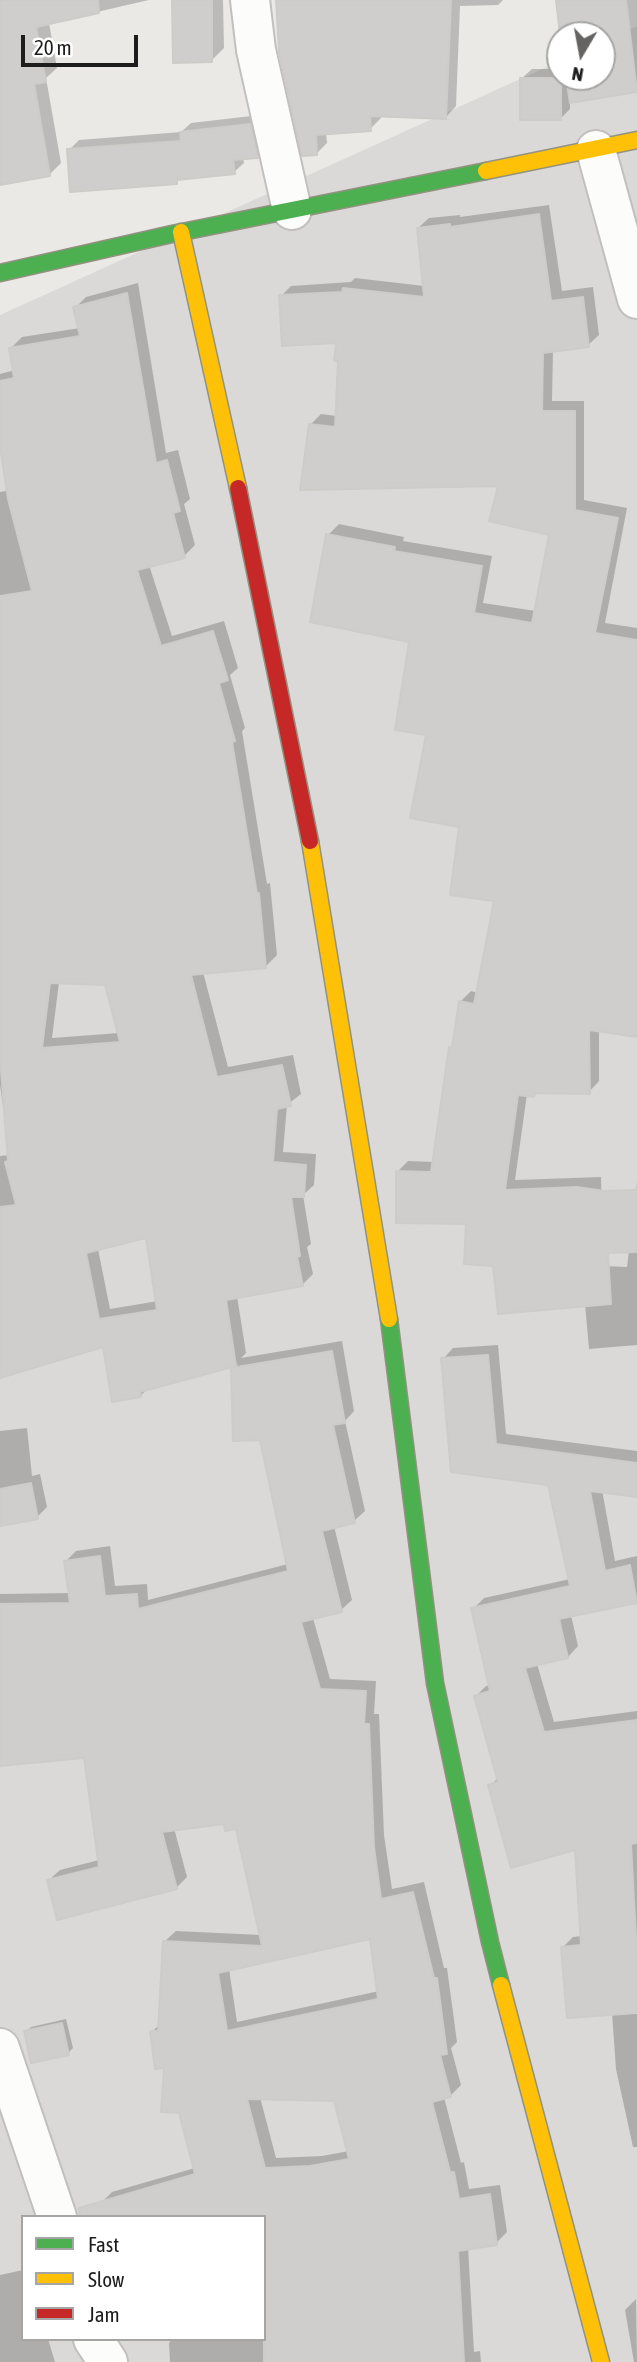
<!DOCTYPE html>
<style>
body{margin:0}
#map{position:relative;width:637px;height:2362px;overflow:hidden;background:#ebe9e6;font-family:"Asap Condensed",sans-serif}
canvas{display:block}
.legend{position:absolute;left:21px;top:2215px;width:245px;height:126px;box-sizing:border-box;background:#fff;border:2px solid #a5a5a5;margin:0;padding:9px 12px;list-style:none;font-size:21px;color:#1d1d1d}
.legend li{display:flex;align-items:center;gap:14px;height:35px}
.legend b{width:35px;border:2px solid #a5a5a5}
.north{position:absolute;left:546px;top:21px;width:70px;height:70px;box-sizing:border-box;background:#fff;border:2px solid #a5a5a5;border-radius:50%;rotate:190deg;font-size:19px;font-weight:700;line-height:28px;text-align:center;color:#1d1d1d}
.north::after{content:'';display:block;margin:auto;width:24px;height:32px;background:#656463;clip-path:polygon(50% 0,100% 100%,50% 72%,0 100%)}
.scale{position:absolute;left:21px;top:35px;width:117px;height:32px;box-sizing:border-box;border:4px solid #1d1d1d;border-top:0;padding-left:9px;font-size:21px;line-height:24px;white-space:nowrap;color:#1d1d1d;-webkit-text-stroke:5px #fff;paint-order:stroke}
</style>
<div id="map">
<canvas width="637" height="2362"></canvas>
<ul class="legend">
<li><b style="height:9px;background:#4caf50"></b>Fast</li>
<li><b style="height:9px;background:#ffc107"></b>Slow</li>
<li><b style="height:9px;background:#c62828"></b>Jam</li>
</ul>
<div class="north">N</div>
<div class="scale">20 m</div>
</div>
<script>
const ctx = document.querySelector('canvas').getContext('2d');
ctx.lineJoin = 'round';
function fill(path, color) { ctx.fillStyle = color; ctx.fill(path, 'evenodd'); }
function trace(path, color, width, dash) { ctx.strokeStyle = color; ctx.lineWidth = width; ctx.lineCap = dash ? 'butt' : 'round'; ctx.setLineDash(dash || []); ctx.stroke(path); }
const residential = new Path2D(`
 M 637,26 L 637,2362 L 0,2362 L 0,315 L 560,61 L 560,77 L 602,77 L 602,42 ZM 23,2217 L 264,2217 L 264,2339 L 23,2339 Z`);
const shadow = new Path2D(`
 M 0,0 L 149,0 L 49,23 L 57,68 L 46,78 L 61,163 L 49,175 L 0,183 Z
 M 174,0 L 223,0 L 224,48 L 212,60 Z
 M 278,0 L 503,0 L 498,5 L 460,6 L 456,106 L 446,117 L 381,114 L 381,118 L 370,129 L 326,132 L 327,143 L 316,154 Z
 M 557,0 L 637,0 L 637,90 L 570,102 L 570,109 L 560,119 L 522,78 L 532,69 L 560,69 L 560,77 L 602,77 L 602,35 L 562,35 Z
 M 260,115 L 267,147 L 257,157 L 243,157 L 244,163 L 234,172 L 181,178 L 176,183 L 69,150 L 79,140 L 181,132 L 191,123 Z
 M 549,205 L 562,291 L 593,287 L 599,335 L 588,345 L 553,350 L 552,401 L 584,401 L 584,500 L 627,508 L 605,623 L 637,628 L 637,1035 L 599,1029 L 599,1081 L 589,1092 L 538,1092 L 534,1095 L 527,1094 L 515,1180 L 601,1177 L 603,1266 L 627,1267 L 637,1183 L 637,1345 L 589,1349 L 585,1304 L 495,1264 L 468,1223 L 397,1172 L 408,1161 L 434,1162 L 450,1048 L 454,1044 L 460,1002 L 471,991 L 478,993 L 496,900 L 461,826 L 428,734 L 411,640 L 328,535 L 339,524 L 404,537 L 403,541 L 492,556 L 483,603 L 536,611 L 551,533 L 500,484 L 311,424 L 321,414 L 337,416 L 338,341 L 281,296 L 291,286 L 351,282 L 355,278 L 424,286 L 418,228 L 429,218 L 460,215 L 460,217 Z
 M 138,283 L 166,453 L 178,450 L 190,499 L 184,504 L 195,545 L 184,556 L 149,565 L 172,636 L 224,621 L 238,668 L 230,675 L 245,728 L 242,731 L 267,884 L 270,883 L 277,955 L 266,966 L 203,972 L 228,1067 L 293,1055 L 301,1094 L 287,1105 L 283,1152 L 316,1154 L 314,1185 L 303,1195 L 311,1244 L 307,1247 L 313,1274 L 302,1285 L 237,1296 L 246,1353 L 241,1358 L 342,1341 L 354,1411 L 345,1421 L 365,1511 L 354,1521 L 334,1526 L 352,1600 L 341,1610 L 313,1618 L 330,1679 L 376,1681 L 374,1714 L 379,1714 L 384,1835 L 392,1889 L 424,1882 L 444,1968 L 447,1968 L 457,2042 L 451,2048 L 461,2085 L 450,2096 L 444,2097 L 461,2163 L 464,2162 L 469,2189 L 500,2185 L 507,2232 L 496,2243 L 468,2247 L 474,2352 L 480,2351 L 481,2362 L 170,2362 L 169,2343 L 172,2339 L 264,2339 L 264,2217 L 101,2203 L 112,2192 L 195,2168 L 166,2066 L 152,2032 L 160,2024 L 165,1941 L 176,1931 L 261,1935 L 238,1827 L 225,1822 L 174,1828 L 187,1877 L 176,1888 L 49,1880 L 60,1870 L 99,1860 L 85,1756 L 0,1764 L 0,1594 L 70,1593 L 66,1561 L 76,1551 L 110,1546 L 115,1586 L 147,1584 L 148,1600 L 288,1564 L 261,1438 L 233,1369 L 238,1364 L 149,1388 L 140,1396 L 104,1345 L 5,1375 L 0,1379 L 0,1156 L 10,1155 L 0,1085 L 0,492 L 10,490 L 0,436 L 0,374 L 15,370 L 11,348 L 22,337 L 80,328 L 75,308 L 86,297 ZM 59,982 L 106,983 L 119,1033 L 52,1038 ZM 148,1236 L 158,1301 L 110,1309 L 98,1249 ZM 372,1937 L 379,1991 L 237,2022 L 229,1969 ZM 260,2097 L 336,2100 L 349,2151 L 322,2156 L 276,2158 Z
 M 498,1345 L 506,1434 L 637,1451 L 637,1495 L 602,1490 L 615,1561 L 637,1556 L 637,1601 L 571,1615 L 578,1646 L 568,1657 L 537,1664 L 554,1722 L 637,1711 L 637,2147 L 633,2147 L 616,2069 L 612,2013 L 563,1947 L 573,1937 L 582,1936 L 576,1848 L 490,1786 L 499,1777 L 476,1696 L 486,1686 L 491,1685 L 473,1609 L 484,1598 L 570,1579 L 550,1484 L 453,1471 L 443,1359 L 453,1348 Z
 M 27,1428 L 32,1476 L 40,1474 L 47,1507 L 37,1517 L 0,1525 L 0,1431 Z
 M 66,2019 L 73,2048 L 68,2053 L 26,2032 L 31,2027 Z
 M 23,2270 L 23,2339 L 48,2339 L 55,2362 L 0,2362 L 0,2275 Z
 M 636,2299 L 637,2362 L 634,2362 L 625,2310 Z`);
const building = new Path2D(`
 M 0,0 L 98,0 L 99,13 L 36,27 L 46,82 L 34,84 L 50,176 L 0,185 Z
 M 172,0 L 212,0 L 212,62 L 173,63 Z
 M 276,0 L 451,0 L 446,119 L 370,116 L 371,131 L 316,135 L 317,155 L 302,156 L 279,52 Z
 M 556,0 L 626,0 L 637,92 L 570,103 L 566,77 L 602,77 L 602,35 L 560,35 Z
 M 520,78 L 561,78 L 561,120 L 520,120 Z
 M 250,124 L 258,158 L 233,160 L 235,174 L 177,180 L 177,184 L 70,192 L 67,149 L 181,141 L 180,132 Z
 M 539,214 L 551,301 L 583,297 L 589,347 L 543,353 L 542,411 L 575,411 L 575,510 L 618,518 L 595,633 L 637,640 L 637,1037 L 589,1030 L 590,1094 L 535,1093 L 534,1097 L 518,1095 L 505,1190 L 577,1187 L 604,1191 L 637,1190 L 637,1252 L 608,1253 L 611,1304 L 498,1314 L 493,1266 L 464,1264 L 466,1224 L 396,1223 L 396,1171 L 431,1172 L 449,1047 L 452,1048 L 459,1001 L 474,1004 L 494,901 L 450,895 L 459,827 L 410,818 L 426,735 L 395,730 L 409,642 L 310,622 L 326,534 L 395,547 L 394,551 L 482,566 L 474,613 L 532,623 L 549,535 L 489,521 L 498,486 L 300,490 L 309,424 L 335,427 L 338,361 L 334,361 L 336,343 L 282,346 L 279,295 L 342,292 L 343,288 L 424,297 L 417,228 L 450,224 L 450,227 Z
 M 127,293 L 156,463 L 167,460 L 180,511 L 173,513 L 185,558 L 137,570 L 161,646 L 213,631 L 228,680 L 219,683 L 235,741 L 232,742 L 257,894 L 259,893 L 266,968 L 191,975 L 217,1077 L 282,1065 L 291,1106 L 277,1109 L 273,1162 L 306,1165 L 304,1197 L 291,1197 L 300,1256 L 297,1257 L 303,1286 L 226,1300 L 236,1366 L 140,1392 L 141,1397 L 112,1402 L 103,1347 L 0,1378 L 0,1207 L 16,1205 L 5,1162 L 8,1161 L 0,1057 L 0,596 L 32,591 L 8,499 L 0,446 L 0,381 L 14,378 L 9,348 L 80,336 L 73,307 ZM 50,983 L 105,985 L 120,1042 L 42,1048 ZM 146,1238 L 157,1310 L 99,1319 L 86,1253 Z
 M 332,1351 L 345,1423 L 333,1425 L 355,1523 L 322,1531 L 342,1612 L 301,1622 L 320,1689 L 366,1691 L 364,1724 L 369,1724 L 374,1847 L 381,1899 L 413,1892 L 434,1978 L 437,1978 L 447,2054 L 440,2055 L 451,2097 L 432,2102 L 450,2172 L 454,2172 L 459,2199 L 490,2194 L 497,2245 L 458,2251 L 464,2362 L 264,2362 L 264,2217 L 80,2217 L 79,2208 L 195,2174 L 179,2113 L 161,2112 L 164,2068 L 155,2069 L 150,2031 L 158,2031 L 163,1941 L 262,1946 L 236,1829 L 225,1831 L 224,1824 L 162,1832 L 177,1889 L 57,1920 L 47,1880 L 99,1867 L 84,1758 L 0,1766 L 0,1604 L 70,1603 L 64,1561 L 100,1556 L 105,1596 L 137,1594 L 138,1609 L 288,1571 L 260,1440 L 233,1441 L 231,1368 ZM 370,1939 L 378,1999 L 227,2031 L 218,1973 ZM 247,2099 L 334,2101 L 349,2159 L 310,2166 L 265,2168 Z
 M 488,1355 L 496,1444 L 637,1463 L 637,1497 L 590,1491 L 605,1571 L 630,1565 L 637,1603 L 559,1619 L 568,1658 L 525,1668 L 544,1732 L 637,1720 L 637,1843 L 631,1844 L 637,1956 L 637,2013 L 567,2018 L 561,1947 L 581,1945 L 575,1850 L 511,1868 L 488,1785 L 498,1782 L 474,1696 L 490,1691 L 471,1608 L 570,1586 L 548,1485 L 451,1472 L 441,1358 Z
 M 31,1483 L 38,1519 L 0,1526 L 0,1489 Z
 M 62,2023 L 69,2055 L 31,2063 L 24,2031 Z`);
const street = new Path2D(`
 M 250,0 L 256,50 L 292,210
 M 596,150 L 637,299
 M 0,2048 L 57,2217
 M 93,2339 L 108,2362`);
const fast = new Path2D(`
 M 0,273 L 172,234 L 486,171
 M 389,1319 L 435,1683 L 490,1942 L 501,1985`);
const slow = new Path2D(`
 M 486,171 L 637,140
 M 181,232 L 238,488
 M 310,841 L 389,1319
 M 501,1985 L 601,2362`);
const jam = new Path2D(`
 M 238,488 L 310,841`);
fill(residential, '#dad9d7');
fill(shadow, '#0003');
fill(building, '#d0cecc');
trace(building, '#cecbc8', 2);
trace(street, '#c1c0be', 42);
trace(fast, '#929281', 19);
trace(slow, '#929281', 19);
trace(jam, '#929281', 19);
trace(street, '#fcfcfb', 38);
trace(fast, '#4caf50', 16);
trace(slow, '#ffc107', 16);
trace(jam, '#c62828', 16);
</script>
